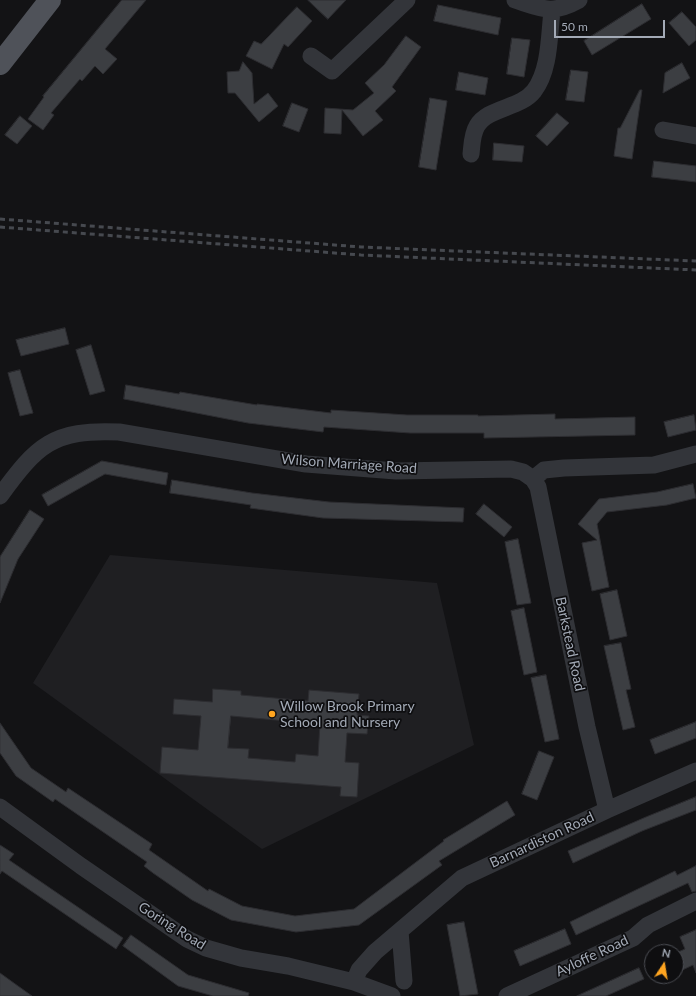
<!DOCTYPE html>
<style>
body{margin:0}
#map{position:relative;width:696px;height:996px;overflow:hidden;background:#131315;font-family:Lato,sans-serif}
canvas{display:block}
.north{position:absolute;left:644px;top:944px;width:40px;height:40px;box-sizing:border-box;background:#0e0e10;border:1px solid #4a4c52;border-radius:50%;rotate:12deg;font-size:11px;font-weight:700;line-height:16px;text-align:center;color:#a3aab6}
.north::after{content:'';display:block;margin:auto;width:14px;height:18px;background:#ffa520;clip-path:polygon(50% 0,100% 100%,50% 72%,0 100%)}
.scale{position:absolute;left:554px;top:20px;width:111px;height:18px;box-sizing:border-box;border:2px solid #a3aab6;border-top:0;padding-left:5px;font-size:12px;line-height:14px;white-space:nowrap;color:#a3aab6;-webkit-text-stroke:3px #0e0e10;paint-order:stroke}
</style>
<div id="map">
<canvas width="696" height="996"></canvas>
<div class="north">N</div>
<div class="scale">50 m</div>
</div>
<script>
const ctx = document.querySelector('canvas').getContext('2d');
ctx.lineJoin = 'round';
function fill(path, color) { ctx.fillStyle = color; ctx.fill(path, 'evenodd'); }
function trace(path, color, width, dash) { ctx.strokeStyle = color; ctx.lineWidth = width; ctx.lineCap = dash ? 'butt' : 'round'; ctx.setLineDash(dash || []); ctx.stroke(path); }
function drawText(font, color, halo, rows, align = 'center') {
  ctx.font = font + ' Lato,sans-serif'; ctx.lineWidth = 3.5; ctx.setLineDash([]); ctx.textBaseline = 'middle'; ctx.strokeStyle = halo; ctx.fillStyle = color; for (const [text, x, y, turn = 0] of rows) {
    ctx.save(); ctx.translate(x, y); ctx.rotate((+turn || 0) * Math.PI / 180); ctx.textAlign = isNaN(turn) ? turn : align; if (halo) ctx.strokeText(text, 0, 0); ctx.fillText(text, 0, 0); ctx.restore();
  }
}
const built = new Path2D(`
 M 110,555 L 437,583 L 474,745 L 262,849 L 33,683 Z`);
const building = new Path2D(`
 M 122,0 L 146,0 L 105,49 L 117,59 L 103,74 L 95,66 L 82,81 L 80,79 L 51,113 L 54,115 L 43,130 L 28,119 L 44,97 L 43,96 Z
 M 308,0 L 346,0 L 328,19 Z
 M 642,4 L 651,19 L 592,55 L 584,41 Z
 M 438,5 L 501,18 L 498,35 L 434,21 Z
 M 297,7 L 312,21 L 288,47 L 284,44 L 272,69 L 246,56 L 254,41 L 261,44 Z
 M 682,12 L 696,27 L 696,40 L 689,46 L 669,23 Z
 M 406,36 L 421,47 L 392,87 L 396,91 L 375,111 L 383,120 L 363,136 L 342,110 L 341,134 L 324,133 L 325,108 L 353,110 L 374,93 L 365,83 L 384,65 Z
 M 512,38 L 530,40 L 524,77 L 507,74 Z
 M 243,62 L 252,73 L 254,104 L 268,93 L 278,106 L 259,122 L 235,93 L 228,93 L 227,72 L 239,71 Z
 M 682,63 L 690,78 L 663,93 L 665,73 Z
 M 571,70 L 588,72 L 584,102 L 566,100 Z
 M 459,72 L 488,78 L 485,95 L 456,90 Z
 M 640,90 L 642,90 L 632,159 L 614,156 L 618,128 L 620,128 Z
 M 430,98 L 447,101 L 436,170 L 419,167 Z
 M 292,103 L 308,109 L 299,132 L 283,126 Z
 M 557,113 L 569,123 L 547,146 L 536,136 Z
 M 20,116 L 32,126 L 17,144 L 5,135 Z
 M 494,143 L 524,146 L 522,162 L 493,160 Z
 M 654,161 L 696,166 L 696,182 L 652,177 Z
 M 65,328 L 69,344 L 21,356 L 16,340 Z
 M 91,345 L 105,391 L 90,395 L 76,350 Z
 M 20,370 L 33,413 L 20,416 L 8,373 Z
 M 126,385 L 179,394 L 180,392 L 257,405 L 257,404 L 331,413 L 331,410 L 407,415 L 478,415 L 478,416 L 555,414 L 555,419 L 635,417 L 635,435 L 484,438 L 484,433 L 410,433 L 324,427 L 323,432 L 248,423 L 124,399 Z
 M 694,415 L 696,430 L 668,437 L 664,422 Z
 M 102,461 L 168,473 L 166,485 L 105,474 L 48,506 L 42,495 Z
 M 172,480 L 252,493 L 329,502 L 464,508 L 463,522 L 323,518 L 250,508 L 251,505 L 170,493 Z
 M 693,484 L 696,498 L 667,505 L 607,512 L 597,524 L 609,587 L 592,591 L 582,543 L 597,540 L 578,524 L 599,499 L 657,492 Z
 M 484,504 L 512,527 L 504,537 L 476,514 Z
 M 30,510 L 44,519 L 18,559 L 0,603 L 0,557 Z
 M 518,539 L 531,603 L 517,605 L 505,542 Z
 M 617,590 L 627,636 L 610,640 L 600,594 Z
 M 524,608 L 537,672 L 524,675 L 511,611 Z
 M 621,643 L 631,689 L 626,690 L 635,727 L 623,730 L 604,646 Z
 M 546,675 L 559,739 L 545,742 L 531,678 Z
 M 213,689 L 241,691 L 241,695 L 308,701 L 309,690 L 359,694 L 357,715 L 369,716 L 367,734 L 347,733 L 345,762 L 359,763 L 357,797 L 340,796 L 341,787 L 160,773 L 162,747 L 198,750 L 201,716 L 173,714 L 174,699 L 212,702 ZM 231,716 L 320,724 L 318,756 L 296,754 L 295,762 L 248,758 L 249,749 L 228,748 Z
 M 696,722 L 696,738 L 655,754 L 650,740 Z
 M 0,723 L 31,768 L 66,792 L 68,788 L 152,844 L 149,850 L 208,891 L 209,889 L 242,906 L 295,916 L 354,909 L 444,841 L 443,840 L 507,801 L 515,815 L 439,861 L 442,865 L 359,925 L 296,932 L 231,920 L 192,900 L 153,873 L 144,866 L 147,862 L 55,799 L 53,802 L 16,776 L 0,753 Z
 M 539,751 L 554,757 L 537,800 L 522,794 Z
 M 696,797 L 696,810 L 642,831 L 573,863 L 568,851 L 646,817 Z
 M 0,845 L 14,854 L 9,860 L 123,938 L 116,949 L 2,871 L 0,874 Z
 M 696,866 L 696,891 L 692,892 L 688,883 L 576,935 L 570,922 L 675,871 L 677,875 Z
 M 464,922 L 478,994 L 460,996 L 447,925 Z
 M 565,929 L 571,944 L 520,966 L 514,951 Z
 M 696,930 L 696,973 L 693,965 L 676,973 L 676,953 L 685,949 L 680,937 Z
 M 131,935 L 188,975 L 249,993 L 248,996 L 213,996 L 178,986 L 123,946 Z
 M 639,968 L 644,979 L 606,996 L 577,996 Z
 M 0,973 L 18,986 L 32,996 L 0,996 Z`);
const minor = new Path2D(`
 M 515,0 C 543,9 552,15 579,0
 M 311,56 L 332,71 L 407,0
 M 663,130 L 696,136
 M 471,154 C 472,145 472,134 477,126 C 488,107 520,109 534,91 C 550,70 549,36 552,11
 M 533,479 L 538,487 L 587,727 L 607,810
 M 0,496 C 37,445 53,429 119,432 L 306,464 L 396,471 L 511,469 L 523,472 L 533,479 L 544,470 L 564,468 L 654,465 L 696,454
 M 0,807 L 81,866 L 187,939 L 206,948 L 241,958 L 288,966 L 354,982 L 392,996
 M 400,931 L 404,981
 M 354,982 L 359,970 L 375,952 L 462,878 L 607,810 L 696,771
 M 507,996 L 633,938 L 648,925 L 696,901`);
const primary = new Path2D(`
 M 0,64 L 50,0`);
const rail = new Path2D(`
 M 0,219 L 361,247 L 696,261
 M 0,227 L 361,255 L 696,270`);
const markers = [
 [272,714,4,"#ffa520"]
];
const streetNames = [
 ["Wilson Marriage Road",349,464,4],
 ["Barkstead Road",570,644,78],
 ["Barnardiston Road",542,840,-25],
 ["Goring Road",172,926,32],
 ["Ayloffe Road",592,956,-25]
];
const poiNames = [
 ["Willow Brook Primary",280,706],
 ["School and Nursery",280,722]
];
fill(built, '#1f1f22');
fill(building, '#3c3e42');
trace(building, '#2d2d31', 1);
trace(minor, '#33353a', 17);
trace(primary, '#4f5259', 22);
trace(rail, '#46494f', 3, [5, 4]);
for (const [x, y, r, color] of markers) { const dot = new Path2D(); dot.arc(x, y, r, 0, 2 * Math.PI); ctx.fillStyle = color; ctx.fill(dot); trace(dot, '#0e0e10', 1.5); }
drawText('14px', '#a3aab6', '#0e0e10', streetNames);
drawText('14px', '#a3aab6', '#0e0e10', poiNames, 'left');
</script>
